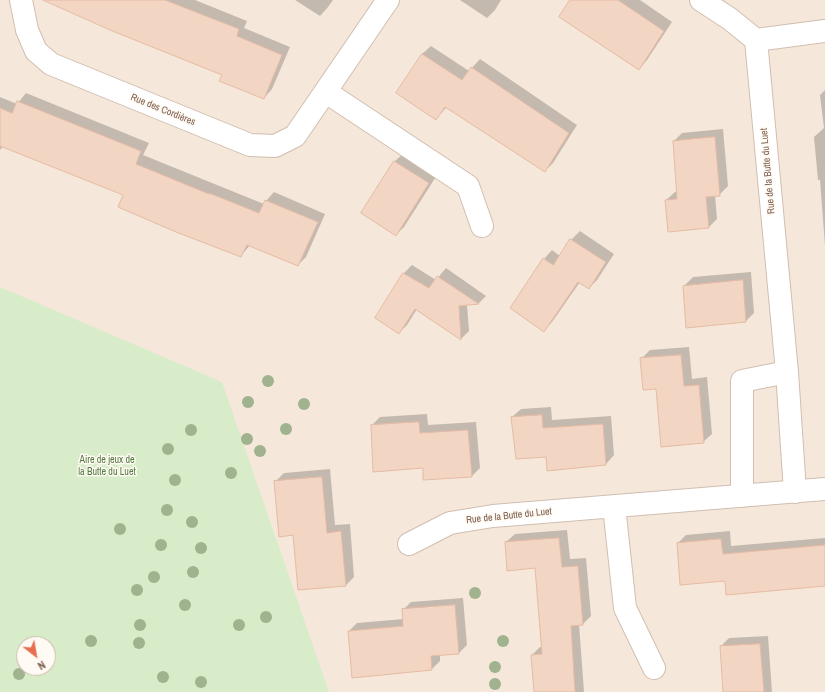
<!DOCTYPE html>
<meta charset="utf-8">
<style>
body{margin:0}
#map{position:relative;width:825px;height:692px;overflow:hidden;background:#fdf6ec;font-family:"Archivo Narrow",sans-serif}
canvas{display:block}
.north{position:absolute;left:16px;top:636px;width:40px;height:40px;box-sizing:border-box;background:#fffaf3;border:1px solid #cabbb1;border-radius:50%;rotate:149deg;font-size:11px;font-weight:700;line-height:16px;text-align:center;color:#7a5c4d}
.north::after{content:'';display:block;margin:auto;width:14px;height:18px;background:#e76f51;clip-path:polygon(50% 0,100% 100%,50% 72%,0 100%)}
</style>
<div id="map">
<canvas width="825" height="692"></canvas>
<div class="north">N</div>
</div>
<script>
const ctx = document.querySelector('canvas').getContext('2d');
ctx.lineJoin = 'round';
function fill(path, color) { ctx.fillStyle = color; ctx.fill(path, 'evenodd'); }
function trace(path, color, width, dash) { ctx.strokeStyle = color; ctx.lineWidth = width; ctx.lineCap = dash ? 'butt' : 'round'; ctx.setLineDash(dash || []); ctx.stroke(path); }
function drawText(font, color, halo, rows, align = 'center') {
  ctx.font = font + ' "Archivo Narrow",sans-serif'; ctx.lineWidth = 3; ctx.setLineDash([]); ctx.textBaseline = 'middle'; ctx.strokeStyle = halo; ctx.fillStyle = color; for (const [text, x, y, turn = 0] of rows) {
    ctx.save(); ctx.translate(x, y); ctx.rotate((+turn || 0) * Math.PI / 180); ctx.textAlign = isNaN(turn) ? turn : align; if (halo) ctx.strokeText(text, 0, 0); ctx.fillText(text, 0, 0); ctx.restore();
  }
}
const residential = new Path2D(`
 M 0,0 L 825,0 L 825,692 L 0,692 ZM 24,644 L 48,644 L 48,668 L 24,668 Z`);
const green = new Path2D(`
 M 0,287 L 222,382 L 329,692 L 0,692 ZM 24,644 L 48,644 L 48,668 L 24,668 Z`);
const shadow = new Path2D(`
 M 72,0 L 195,0 L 247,21 L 244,28 L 290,47 L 272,89 L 264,98 L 223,74 Z
 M 295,0 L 333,0 L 328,7 L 320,16 Z
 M 460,0 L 501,0 L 495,10 L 487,18 Z
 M 571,0 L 640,0 L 672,22 L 647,60 L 639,69 Z
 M 431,46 L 469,71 L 480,59 L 577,125 L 553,163 L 545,171 L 447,107 L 436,118 L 422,54 Z
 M 825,90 L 825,246 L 820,180 L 818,180 L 814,137 L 824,128 L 820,95 Z
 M 26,93 L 149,143 L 143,155 L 264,204 L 266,201 L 274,192 L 325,214 L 306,257 L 298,265 L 250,245 L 241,256 L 124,194 L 3,146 L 0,150 L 0,97 L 17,104 Z
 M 723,129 L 728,186 L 719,195 L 715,195 L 717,219 L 709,227 L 666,200 L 675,192 L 677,192 L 674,141 L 682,133 Z
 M 404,153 L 437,175 L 404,227 L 396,235 L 362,213 L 395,161 Z
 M 580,231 L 614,254 L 597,280 L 589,288 L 580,282 L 552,322 L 544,331 L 544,259 L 552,250 L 560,256 L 571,240 Z
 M 412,265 L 436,280 L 446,268 L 486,296 L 479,303 L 467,305 L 469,331 L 461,339 L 417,309 L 407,325 L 399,333 L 376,318 L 404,273 Z
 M 751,272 L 754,313 L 746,321 L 684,286 L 693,277 Z
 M 689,347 L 692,379 L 707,377 L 712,434 L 703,442 L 641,359 L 650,350 Z
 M 551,407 L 552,420 L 611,416 L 614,455 L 606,464 L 548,469 L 546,456 L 512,417 L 521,409 Z
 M 427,414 L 428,425 L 476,422 L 480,468 L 472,476 L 423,467 L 372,425 L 380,417 Z
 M 330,469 L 335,525 L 350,524 L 354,577 L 346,585 L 294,534 L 276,481 L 284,473 Z
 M 567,530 L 570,559 L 586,558 L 591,616 L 583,624 L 579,624 L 584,692 L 535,692 L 532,655 L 540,647 L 542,647 L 536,567 L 506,542 L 515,534 Z
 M 730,531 L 731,546 L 825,538 L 825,585 L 726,580 L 678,543 L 686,535 Z
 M 463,598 L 467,645 L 459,653 L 440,655 L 440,661 L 432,669 L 353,677 L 349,631 L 357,623 L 404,619 L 403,610 L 411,602 Z
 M 768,636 L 772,692 L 724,692 L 721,646 L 729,638 Z`);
const building = new Path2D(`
 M 43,0 L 165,0 L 239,29 L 237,36 L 282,55 L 264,99 L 219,81 L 222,75 L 110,30 Z
 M 570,0 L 618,0 L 664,31 L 639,70 L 559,17 Z
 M 422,54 L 462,80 L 471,67 L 569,133 L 545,172 L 445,107 L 436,120 L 396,93 Z
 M 17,101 L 141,151 L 136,164 L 209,194 L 209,193 L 259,213 L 265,200 L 318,222 L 298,266 L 247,245 L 241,257 L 176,232 L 118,207 L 123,195 L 0,146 L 0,108 L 12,113 Z
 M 715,137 L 720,196 L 706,197 L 709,228 L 668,232 L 665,200 L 677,199 L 673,141 Z
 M 394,161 L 429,183 L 396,236 L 361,213 Z
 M 570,239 L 606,262 L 589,289 L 578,282 L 544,332 L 510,308 L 543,258 L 553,265 Z
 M 403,273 L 429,288 L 437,276 L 479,304 L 459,306 L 461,340 L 415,309 L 399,334 L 375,318 Z
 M 743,280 L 746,322 L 686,328 L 683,286 Z
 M 681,355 L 684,386 L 699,385 L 704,443 L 661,447 L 656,389 L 643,390 L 640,358 Z
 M 542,415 L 543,428 L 603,424 L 606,465 L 547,471 L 546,457 L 516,459 L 511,417 Z
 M 419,422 L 420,433 L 468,430 L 472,477 L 423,480 L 423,468 L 373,472 L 371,425 Z
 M 322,477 L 327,533 L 341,531 L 346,586 L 298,590 L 293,535 L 279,537 L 274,481 Z
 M 559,538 L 562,567 L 578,566 L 583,625 L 571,626 L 575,692 L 534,692 L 531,655 L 542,654 L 535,568 L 507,571 L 505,542 Z
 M 721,539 L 723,554 L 825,545 L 825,586 L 726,595 L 725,581 L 680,585 L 677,543 Z
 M 455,605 L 459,654 L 431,656 L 432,670 L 352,678 L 348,631 L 403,626 L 402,609 Z
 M 760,644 L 764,692 L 723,692 L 720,646 Z`);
const street = new Path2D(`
 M 21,0 L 27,30 L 36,51 L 51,64 L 250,145 L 275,146 L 295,136 L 388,0
 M 701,0 L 730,19 L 756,40
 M 326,92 L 468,186 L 482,226
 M 795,492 L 787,372 L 756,40 L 825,31
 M 742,496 L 742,381 L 787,372
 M 614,506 L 625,608 L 654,668
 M 409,544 L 450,523 L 493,516 L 825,489`);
const trees = [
 [268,381],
 [248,402],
 [304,404],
 [286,429],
 [191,430],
 [247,439],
 [168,449],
 [260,451],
 [231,473],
 [175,480],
 [167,510],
 [192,522],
 [120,529],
 [161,545],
 [201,548],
 [193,572],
 [154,577],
 [137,590],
 [475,593],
 [185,605],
 [266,617],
 [140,625],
 [239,625],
 [91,641],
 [503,641],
 [139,643],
 [495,667],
 [19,674],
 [163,677],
 [201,682],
 [495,684]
];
const streetNames = [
 ["Rue des Cordières",163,110,22],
 ["Rue de la Butte du Luet",768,171,-95],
 ["Rue de la Butte du Luet",509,516,-6]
];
const parkNames = [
 ["Aire de jeux de",107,460],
 ["la Butte du Luet",107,472]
];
fill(residential, '#f5e8da');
fill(green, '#d8ecc9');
fill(shadow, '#0003');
fill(building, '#f3d5c3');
trace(building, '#e6bba3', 1);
trace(street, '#d1beb0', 24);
trace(street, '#fff', 22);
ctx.fillStyle = '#a0b28e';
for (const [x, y] of trees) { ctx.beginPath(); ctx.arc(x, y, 6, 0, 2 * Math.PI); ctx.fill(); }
drawText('10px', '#7a5c4d', '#fffaf3', streetNames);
drawText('10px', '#537a41', '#fffaf3', parkNames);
</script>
